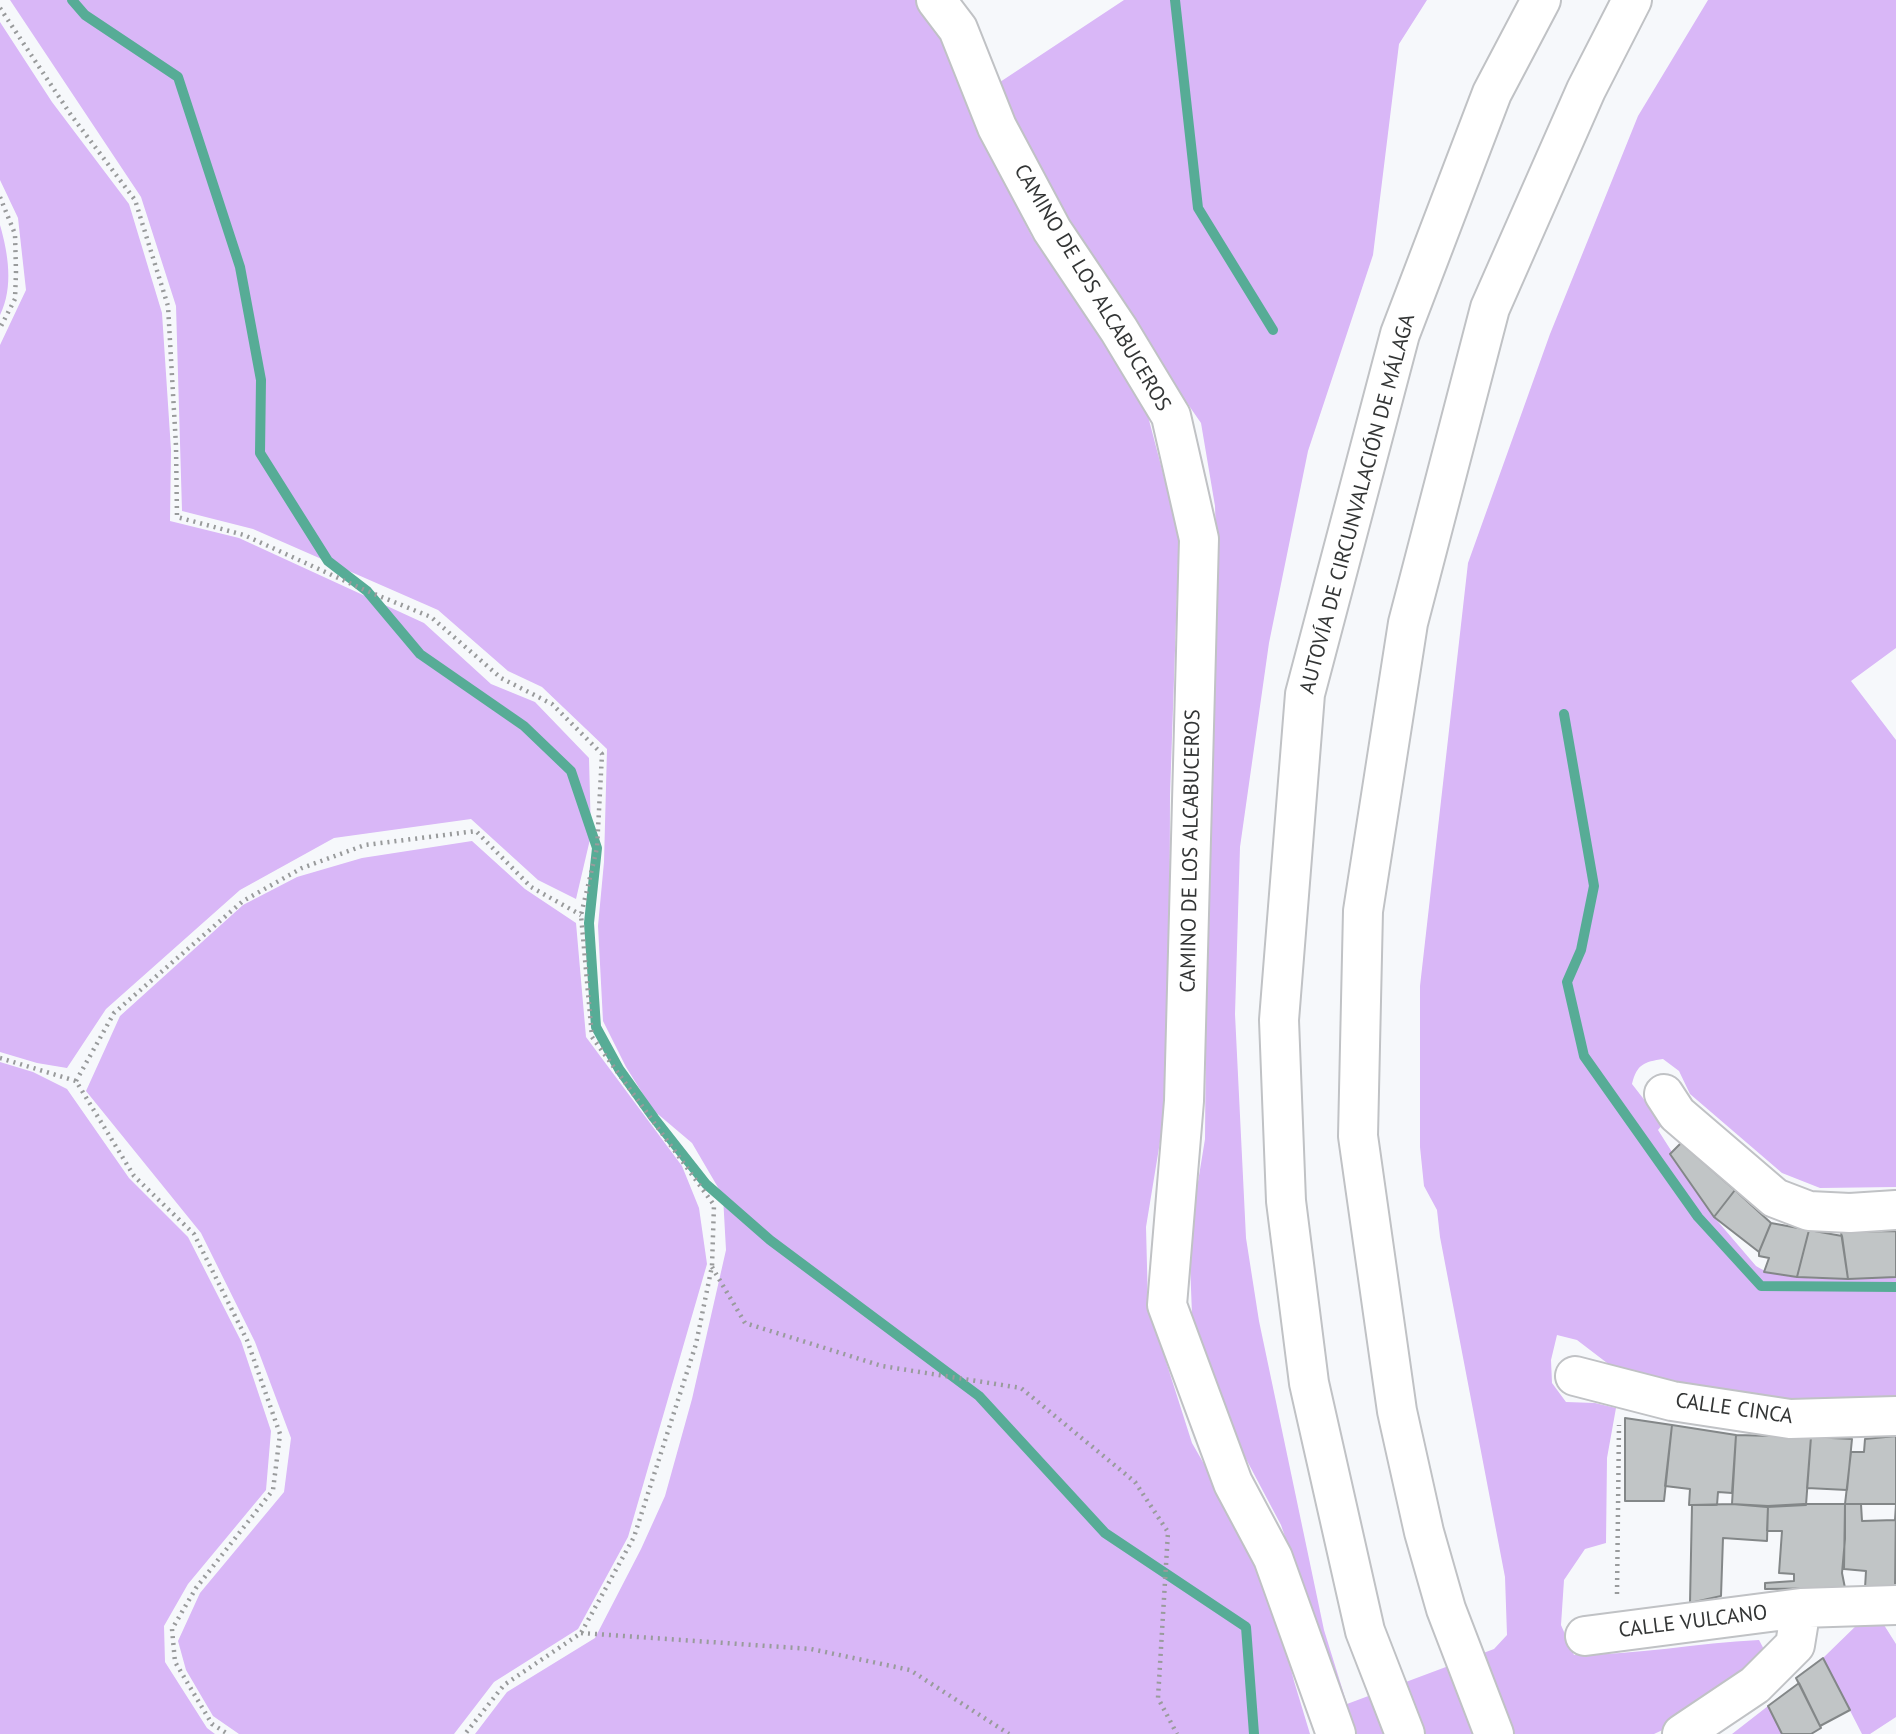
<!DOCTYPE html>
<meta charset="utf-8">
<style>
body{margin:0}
canvas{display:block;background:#f6f8fb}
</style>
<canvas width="1896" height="1734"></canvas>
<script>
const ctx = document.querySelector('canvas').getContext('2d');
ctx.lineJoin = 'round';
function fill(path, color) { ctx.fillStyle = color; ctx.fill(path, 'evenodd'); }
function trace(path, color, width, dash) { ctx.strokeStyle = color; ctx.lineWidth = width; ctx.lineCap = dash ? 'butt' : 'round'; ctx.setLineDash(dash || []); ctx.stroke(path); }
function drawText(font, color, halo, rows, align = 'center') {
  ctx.font = font + ' "PT Sans",sans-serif'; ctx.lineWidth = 5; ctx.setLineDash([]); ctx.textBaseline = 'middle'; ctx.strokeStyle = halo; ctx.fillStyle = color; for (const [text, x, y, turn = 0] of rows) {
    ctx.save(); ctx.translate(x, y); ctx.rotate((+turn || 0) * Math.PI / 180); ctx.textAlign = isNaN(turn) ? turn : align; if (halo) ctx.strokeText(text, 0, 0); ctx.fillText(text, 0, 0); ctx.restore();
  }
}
const green = new Path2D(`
 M 10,0 L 915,0 L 944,32 L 979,132 L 1032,237 L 1144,401 L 1179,534 L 1170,795 L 1169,1087 L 1146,1227 L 1148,1305 L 1192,1443 L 1266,1572 L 1294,1681 L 1310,1734 L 475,1734 L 507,1692 L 595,1638 L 641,1549 L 665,1496 L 692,1399 L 726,1250 L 723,1196 L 692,1143 L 653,1110 L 626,1067 L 603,1021 L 598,926 L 604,862 L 607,749 L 542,687 L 508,671 L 438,610 L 253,529 L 182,511 L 176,306 L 141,197 Z
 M 1124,0 L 1427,0 L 1399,44 L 1373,255 L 1308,451 L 1269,643 L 1240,847 L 1235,1014 L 1246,1238 L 1259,1321 L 1324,1630 L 1347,1704 L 1494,1649 L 1507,1635 L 1505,1577 L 1440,1237 L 1437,1210 L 1424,1186 L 1420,1147 L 1420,986 L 1468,563 L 1550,334 L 1638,116 L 1708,0 L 1896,0 L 1896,648 L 1851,681 L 1896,740 L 1896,1187 L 1820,1188 L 1782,1173 L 1690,1094 L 1679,1071 L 1663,1059 C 1644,1062 1637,1064 1632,1084 L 1663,1124 L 1658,1130 L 1672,1152 L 1670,1155 L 1714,1217 L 1756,1266 C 1781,1284 1864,1278 1896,1277 L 1896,1405 L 1736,1399 L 1611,1366 L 1577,1340 L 1557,1335 L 1551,1360 L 1552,1383 L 1566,1402 L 1595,1403 L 1616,1408 L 1607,1458 L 1606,1543 L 1585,1549 L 1564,1580 L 1561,1625 L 1574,1655 C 1637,1655 1697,1643 1759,1640 L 1767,1655 L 1671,1726 L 1654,1734 L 1352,1734 L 1281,1525 L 1227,1423 L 1193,1340 L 1189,1237 L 1205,1139 L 1208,783 L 1218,603 L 1215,506 L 1201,423 L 1095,271 L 1041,184 L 1000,82 Z
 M 0,22 L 52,102 L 129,204 L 162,313 L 171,450 L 170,521 L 239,538 L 424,623 L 491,684 L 535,702 L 589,758 L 591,835 L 576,899 L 538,880 L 471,819 L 334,838 L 240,890 L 106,1009 L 67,1068 L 37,1063 L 0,1052 L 0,345 L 26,290 L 18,218 L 0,180 Z
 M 0,225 C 8,253 14,287 0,315 Z
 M 472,841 L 525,889 L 576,923 L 586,1037 L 682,1166 L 699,1208 L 707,1264 L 628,1537 L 578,1629 L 494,1682 L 454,1734 L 239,1734 L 213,1716 L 186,1670 L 178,1641 L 200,1593 L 284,1492 L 291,1438 L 255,1342 L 201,1233 L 86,1091 L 120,1016 L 243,905 L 297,877 L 362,858 Z
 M 0,1062 L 33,1072 L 67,1089 L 129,1178 L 188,1237 L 241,1341 L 271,1431 L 266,1490 L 188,1584 L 164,1626 L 165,1662 L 207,1728 L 215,1734 L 0,1734 Z
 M 1879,1617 L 1896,1644 L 1896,1717 L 1870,1734 L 1862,1734 L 1823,1658 L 1861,1621 Z
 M 1768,1706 L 1782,1734 L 1732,1734 Z`);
const stream = new Path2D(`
 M 72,0 L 85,15 L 178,77 L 240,267 L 261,380 L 260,453 L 328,561 L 367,591 L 420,654 L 524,726 L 571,771 L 597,848 L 589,923 L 596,1027 L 619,1069 L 654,1118 L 706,1184 L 770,1240 L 979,1396 L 1105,1533 L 1246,1627 L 1254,1734
 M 1175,0 L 1198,208 L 1273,330
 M 1564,714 L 1594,886 L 1581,950 L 1567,982 L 1584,1056 L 1698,1217 L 1761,1286 L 1896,1287`);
const building = new Path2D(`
 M 1681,1143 L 1735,1190 L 1714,1217 L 1670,1154 Z
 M 1735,1190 L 1771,1223 L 1759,1252 L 1714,1217 Z
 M 1771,1223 L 1809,1230 L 1797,1277 L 1764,1272 L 1769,1258 L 1759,1256 L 1759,1252 Z
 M 1809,1230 L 1842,1236 L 1848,1279 L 1797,1277 Z
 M 1896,1231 L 1896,1277 L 1848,1279 L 1841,1232 Z
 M 1625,1418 L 1672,1425 L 1664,1501 L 1625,1501 Z
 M 1672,1425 L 1736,1435 L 1732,1493 L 1718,1492 L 1717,1505 L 1689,1505 L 1690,1489 L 1665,1486 Z
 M 1736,1435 L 1811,1437 L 1806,1505 L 1767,1507 L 1732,1504 Z
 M 1896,1436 L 1896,1504 L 1845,1504 L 1851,1452 L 1864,1452 L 1865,1439 Z
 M 1811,1437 L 1852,1439 L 1847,1490 L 1807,1488 Z
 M 1732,1504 L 1768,1506 L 1767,1541 L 1723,1538 L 1721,1596 L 1690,1603 L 1692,1505 Z
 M 1804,1504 L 1845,1504 L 1845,1539 L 1842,1573 L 1845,1588 L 1765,1589 L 1765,1583 L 1794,1581 L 1794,1574 L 1779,1573 L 1782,1531 L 1767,1531 L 1768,1506 Z
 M 1845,1504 L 1861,1504 L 1862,1521 L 1895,1520 L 1896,1504 L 1895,1588 L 1865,1588 L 1866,1571 L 1844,1569 Z
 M 1823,1658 L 1850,1710 L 1820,1726 L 1796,1678 Z
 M 1799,1683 L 1821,1728 L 1811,1734 L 1782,1734 L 1768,1706 Z`);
const path = new Path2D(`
 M 0,8 L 71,115 L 135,200 L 168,306 L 176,446 L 177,517 L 244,535 L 367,591 L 431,617 L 501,678 L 552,704 L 602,754 L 597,848 L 581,915 L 592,1037 L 714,1205 L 712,1266 L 696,1344 L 634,1537 L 581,1633 L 504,1685 L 465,1734
 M 0,197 L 15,234 L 16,272 L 15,299 L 0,328
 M 0,1058 L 76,1081 L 134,1176 L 194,1234 L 247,1340 L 280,1434 L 273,1490 L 196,1588 L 172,1629 L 175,1662 L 212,1724 L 228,1734
 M 76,1081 L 114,1013 L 243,901 L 302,868 L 365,845 L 476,831 L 531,887 L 581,915
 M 712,1267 L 745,1323 L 882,1366 L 1021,1388 L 1135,1482 L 1168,1532 L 1158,1698 L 1177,1734
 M 1617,1594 L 1619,1425
 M 581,1633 L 811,1649 L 910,1670 L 1009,1734`);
const minor = new Path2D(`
 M 936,0 L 958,29 L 997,127 L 1052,230 L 1119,330 L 1171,416 L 1199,539 L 1184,1101 L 1167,1305 L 1233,1483 L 1273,1558 L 1336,1734
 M 1664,1094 L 1677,1114 L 1775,1198 L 1809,1211 L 1850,1213 L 1896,1210
 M 1575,1376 L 1672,1401 L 1790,1419 L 1896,1416
 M 1585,1636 L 1801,1608 L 1896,1605
 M 1682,1734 L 1755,1685 L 1795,1645 L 1801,1608`);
const highway = new Path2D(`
 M 1405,1734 L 1365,1631 L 1309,1383 L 1286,1201 L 1279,1020 L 1305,694 L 1400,334 L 1492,93 L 1541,0
 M 1494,1734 L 1446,1609 L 1424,1532 L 1397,1411 L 1358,1136 L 1363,911 L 1408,623 L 1490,308 L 1586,90 L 1632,0`);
const streetNames = [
 ["CAMINO DE LOS ALCABUCEROS",1092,288,59],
 ["AUTOVÍA DE CIRCUNVALACIÓN DE MÁLAGA",1358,504,-75],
 ["CAMINO DE LOS ALCABUCEROS",1191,851,-89],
 ["CALLE CINCA",1734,1409,8],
 ["CALLE VULCANO",1693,1622,-7]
];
fill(green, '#d9b7f7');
trace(stream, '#57ac96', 10);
fill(building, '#c1c5c6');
trace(building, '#838788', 2);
trace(minor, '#c0c2c5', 42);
trace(highway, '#c0c2c5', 42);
trace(path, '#999b9c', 4.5, [2, 5]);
trace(minor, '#fff', 38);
trace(highway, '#fff', 38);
drawText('21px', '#333535', '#fff', streetNames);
</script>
